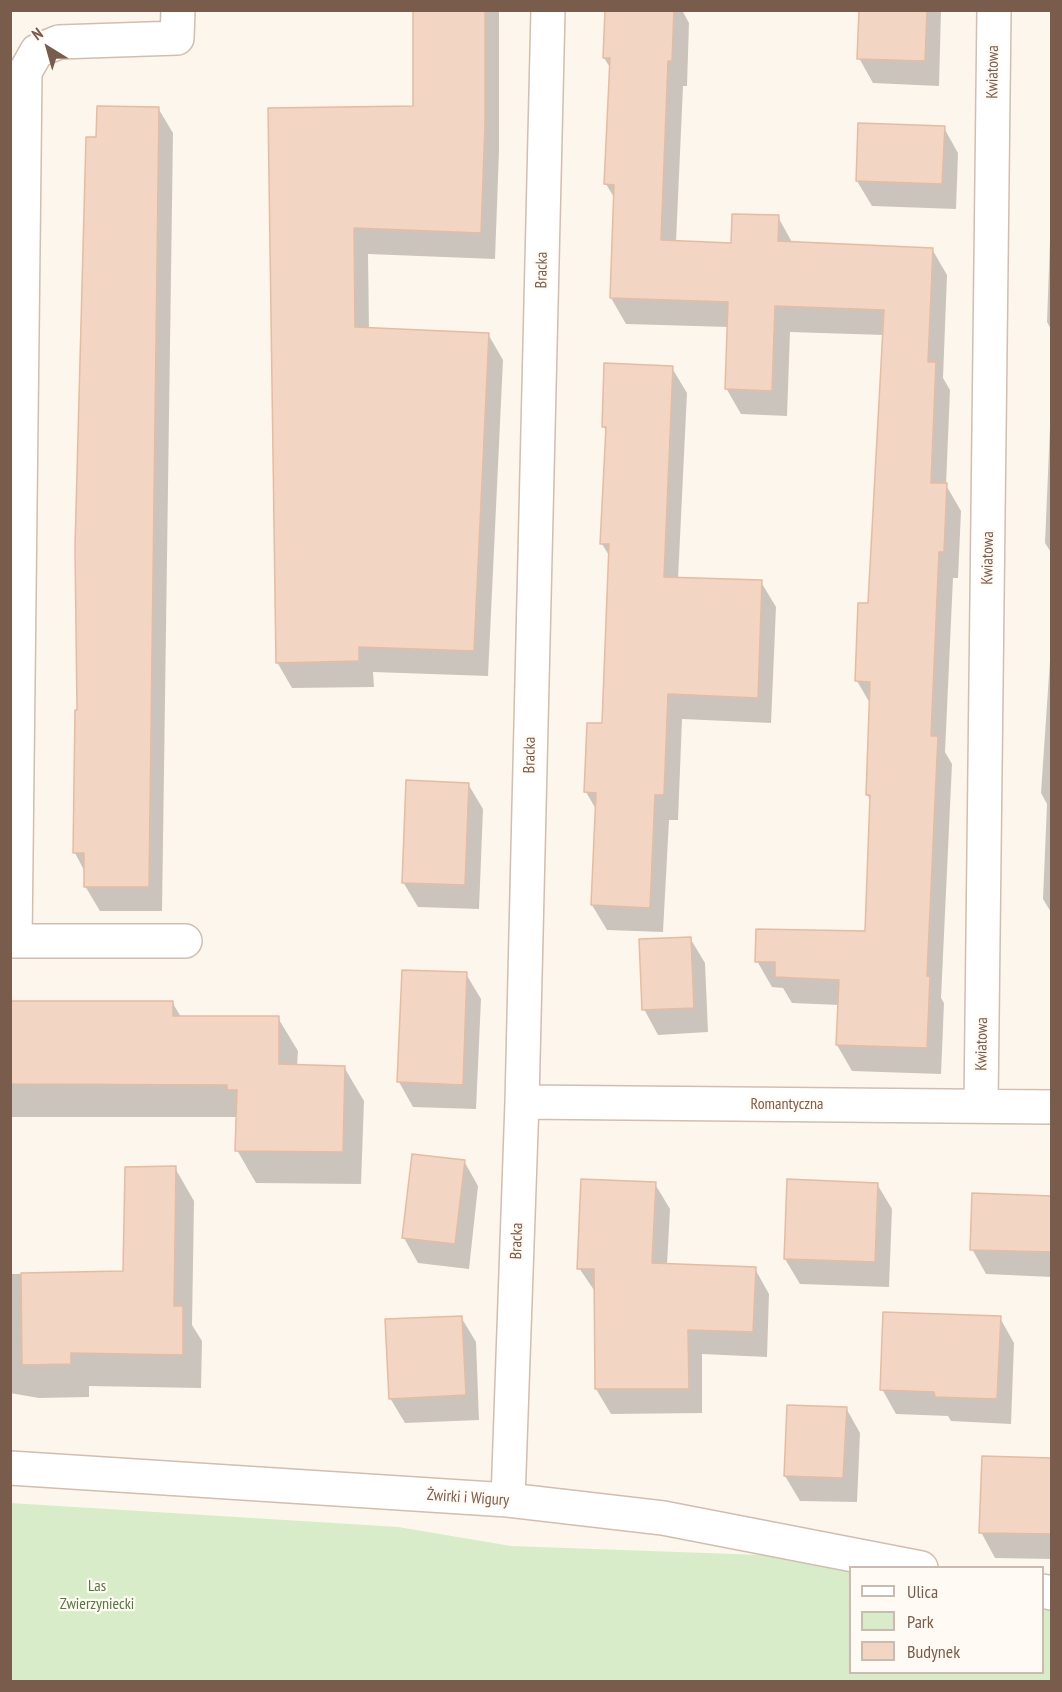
<!DOCTYPE html>
<meta charset="utf-8">
<style>
body{margin:0}
#map{position:relative;width:1062px;height:1692px;overflow:hidden;background:#fdf6ec;font-family:"PT Sans Narrow",sans-serif}
canvas{display:block}
.frame{position:absolute;inset:0;border:12px solid #7a5c4d;pointer-events:none}
.legend{position:absolute;left:849px;top:1566px;width:195px;height:108px;box-sizing:border-box;background:#fffaf3;border:2px solid #cabbb1;margin:0;padding:8px 10px;list-style:none;font-size:18px;color:#7a5c4d}
.legend li{display:flex;align-items:center;gap:12px;height:30px}
.legend b{width:30px;border:2px solid #cabbb1}
.north{position:absolute;left:18px;top:18px;width:60px;height:60px;-webkit-text-stroke:4px #fffaf3;paint-order:stroke;rotate:323deg;font-size:16px;font-weight:700;line-height:24px;text-align:center;color:#7a5c4d}
.north::after{content:'';display:block;margin:auto;width:21px;height:27px;background:#7a5c4d;clip-path:polygon(50% 0,100% 100%,50% 72%,0 100%)}
</style>
<div id="map">
<canvas width="1062" height="1692"></canvas>
<div class="frame"></div>
<ul class="legend">
<li><b style="height:8px;background:#fff"></b>Ulica</li>
<li><b style="height:16px;background:#d8ecc9"></b>Park</li>
<li><b style="height:16px;background:#f3d5c3"></b>Budynek</li>
</ul>
<div class="north">N</div>
</div>
<script>
const ctx = document.querySelector('canvas').getContext('2d');
ctx.lineJoin = 'round';
function fill(path, color) { ctx.fillStyle = color; ctx.fill(path, 'evenodd'); }
function trace(path, color, width, dash) { ctx.strokeStyle = color; ctx.lineWidth = width; ctx.lineCap = dash ? 'butt' : 'round'; ctx.setLineDash(dash || []); ctx.stroke(path); }
function drawText(font, color, halo, rows, align = 'center') {
  ctx.font = font + ' "PT Sans Narrow",sans-serif'; ctx.lineWidth = 4.5; ctx.setLineDash([]); ctx.textBaseline = 'middle'; ctx.strokeStyle = halo; ctx.fillStyle = color; for (const [text, x, y, turn = 0] of rows) {
    ctx.save(); ctx.translate(x, y); ctx.rotate((+turn || 0) * Math.PI / 180); ctx.textAlign = isNaN(turn) ? turn : align; if (halo) ctx.strokeText(text, 0, 0); ctx.fillText(text, 0, 0); ctx.restore();
  }
}
const green = new Path2D(`
 M 10,1503 L 398,1527 L 511,1546 L 789,1556 L 850,1568 L 850,1672 L 1042,1672 L 1043,1608 L 1051,1610 L 1051,1681 L 11,1681 Z`);
const shadow = new Path2D(`
 M 414,10 L 499,10 L 499,151 L 495,259 L 368,254 L 369,329 L 488,334 L 503,360 L 488,676 L 373,672 L 374,687 L 292,688 L 277,662 L 270,109 L 415,107 Z
 M 606,10 L 682,10 L 689,23 L 687,86 L 683,86 L 676,242 L 732,245 L 778,217 L 793,244 L 932,249 L 947,275 L 943,378 L 950,390 L 946,485 L 961,511 L 958,578 L 953,578 L 945,752 L 952,764 L 941,998 L 944,1003 L 941,1074 L 852,1071 L 837,1045 L 839,1005 L 792,1003 L 783,988 L 772,987 L 757,961 L 866,933 L 871,802 L 867,794 L 871,705 L 857,681 L 860,604 L 870,605 L 884,335 L 790,332 L 787,416 L 741,414 L 726,388 L 729,327 L 626,324 L 611,298 L 615,199 L 606,184 L 611,69 L 604,58 Z
 M 861,10 L 941,10 L 939,86 L 873,83 L 859,58 Z
 M 158,108 L 173,133 L 162,911 L 100,911 L 85,886 L 85,872 L 75,853 L 98,139 Z
 M 944,128 L 958,153 L 956,209 L 872,206 L 857,181 Z
 M 1050,240 L 1052,240 L 1052,331 L 1047,322 Z
 M 672,368 L 687,393 L 678,579 L 761,582 L 776,607 L 771,723 L 682,719 L 678,820 L 669,820 L 663,932 L 607,930 L 592,905 L 597,811 L 586,792 L 604,725 L 610,557 L 602,544 L 607,432 L 603,426 Z
 M 1052,380 L 1052,554 L 1045,543 Z
 M 1052,631 L 1052,914 L 1043,899 L 1047,804 L 1041,793 Z
 M 468,784 L 483,809 L 479,909 L 418,907 L 403,882 Z
 M 690,938 L 705,963 L 708,1032 L 658,1035 L 644,1009 Z
 M 466,974 L 481,999 L 476,1109 L 413,1107 L 399,1082 Z
 M 10,1002 L 172,1002 L 181,1017 L 278,1018 L 298,1051 L 297,1066 L 344,1067 L 364,1101 L 361,1184 L 256,1183 L 237,1150 L 238,1117 L 11,1117 L 12,1274 L 125,1273 L 175,1168 L 194,1201 L 192,1325 L 202,1341 L 201,1388 L 89,1386 L 89,1397 L 39,1398 L 10,1393 Z
 M 464,1161 L 478,1186 L 469,1269 L 418,1263 L 404,1238 Z
 M 655,1184 L 670,1209 L 667,1265 L 755,1269 L 769,1294 L 767,1357 L 702,1354 L 702,1413 L 611,1414 L 596,1389 L 596,1293 L 579,1268 Z
 M 877,1184 L 892,1209 L 889,1287 L 800,1284 L 785,1259 Z
 M 1052,1198 L 1052,1277 L 986,1274 L 972,1249 Z
 M 461,1317 L 476,1342 L 479,1420 L 405,1423 L 390,1398 Z
 M 1000,1318 L 1014,1343 L 1011,1424 L 951,1421 L 948,1416 L 896,1414 L 882,1389 Z
 M 846,1408 L 860,1433 L 857,1502 L 800,1501 L 785,1476 Z
 M 1052,1460 L 1052,1559 L 995,1558 L 981,1532 Z`);
const building = new Path2D(`
 M 413,10 L 485,10 L 485,124 L 481,233 L 354,228 L 355,327 L 489,333 L 474,651 L 359,647 L 359,661 L 276,663 L 268,108 L 413,106 Z
 M 605,10 L 674,10 L 672,61 L 668,61 L 661,240 L 731,243 L 732,214 L 779,215 L 778,241 L 933,248 L 928,362 L 936,362 L 931,483 L 947,483 L 944,552 L 939,552 L 931,736 L 938,736 L 927,976 L 930,976 L 927,1048 L 836,1045 L 839,980 L 775,977 L 775,962 L 755,962 L 756,929 L 865,931 L 870,795 L 866,795 L 870,682 L 855,681 L 858,603 L 868,603 L 884,310 L 775,306 L 772,391 L 725,389 L 728,302 L 610,298 L 614,185 L 604,184 L 610,58 L 603,58 Z
 M 859,10 L 927,10 L 925,61 L 857,59 Z
 M 97,106 L 159,107 L 149,887 L 84,887 L 84,853 L 73,853 L 75,710 L 77,710 L 75,547 L 86,137 L 96,137 Z
 M 858,123 L 945,126 L 942,184 L 856,181 Z
 M 604,363 L 673,366 L 664,577 L 762,580 L 758,698 L 668,694 L 664,795 L 655,795 L 650,908 L 591,905 L 596,793 L 584,792 L 587,723 L 602,723 L 609,544 L 600,544 L 606,427 L 602,427 Z
 M 406,780 L 469,783 L 465,885 L 402,883 Z
 M 691,937 L 694,1008 L 642,1010 L 639,939 Z
 M 402,970 L 467,972 L 463,1085 L 397,1082 Z
 M 10,1001 L 173,1001 L 173,1016 L 279,1016 L 279,1064 L 345,1066 L 343,1152 L 235,1151 L 237,1090 L 227,1090 L 227,1085 L 10,1084 Z
 M 412,1154 L 465,1160 L 455,1244 L 402,1238 Z
 M 176,1166 L 174,1306 L 183,1306 L 183,1355 L 71,1353 L 71,1364 L 22,1365 L 21,1273 L 123,1271 L 125,1167 Z
 M 581,1179 L 656,1182 L 652,1263 L 756,1267 L 753,1332 L 688,1330 L 689,1389 L 595,1389 L 594,1269 L 577,1269 Z
 M 787,1179 L 878,1183 L 875,1262 L 784,1259 Z
 M 972,1193 L 1052,1196 L 1052,1252 L 970,1250 Z
 M 883,1312 L 1001,1316 L 997,1399 L 935,1397 L 934,1392 L 880,1390 Z
 M 462,1316 L 466,1395 L 389,1399 L 385,1319 Z
 M 787,1405 L 847,1407 L 843,1478 L 784,1476 Z
 M 982,1456 L 1052,1458 L 1052,1534 L 979,1533 Z`);
const minor = new Path2D(`
 M 10,941 L 185,941
 M 15,941 L 25,72 L 37,51 L 59,42 L 177,38 L 178,10
 M 522,1102 L 1052,1107
 M 981,1105 L 994,10
 M 10,1468 L 508,1500 L 663,1518 L 921,1568
 M 508,1500 L 522,1102 L 548,10
 M 1042,1591 L 1052,1593`);
const streetNames = [
 ["Kwiatowa",993,72,-89],
 ["Bracka",542,270,-89],
 ["Kwiatowa",988,558,-89],
 ["Bracka",530,755,-89],
 ["Kwiatowa",982,1044,-89],
 ["Romantyczna",787,1104],
 ["Bracka",517,1241,-88],
 ["Żwirki i Wigury",468,1498,4]
];
const parkNames = [
 ["Las",97,1586],
 ["Zwierzyniecki",97,1604]
];
fill(green, '#d8ecc9');
fill(shadow, '#0003');
fill(building, '#f3d5c3');
trace(building, '#e6bba3', 1.5);
trace(minor, '#d1beb0', 36);
trace(minor, '#fff', 33);
drawText('16px', '#7a5c4d', '#fffaf3', streetNames);
drawText('16px', '#537a41', '#fffaf3', parkNames);
</script>
